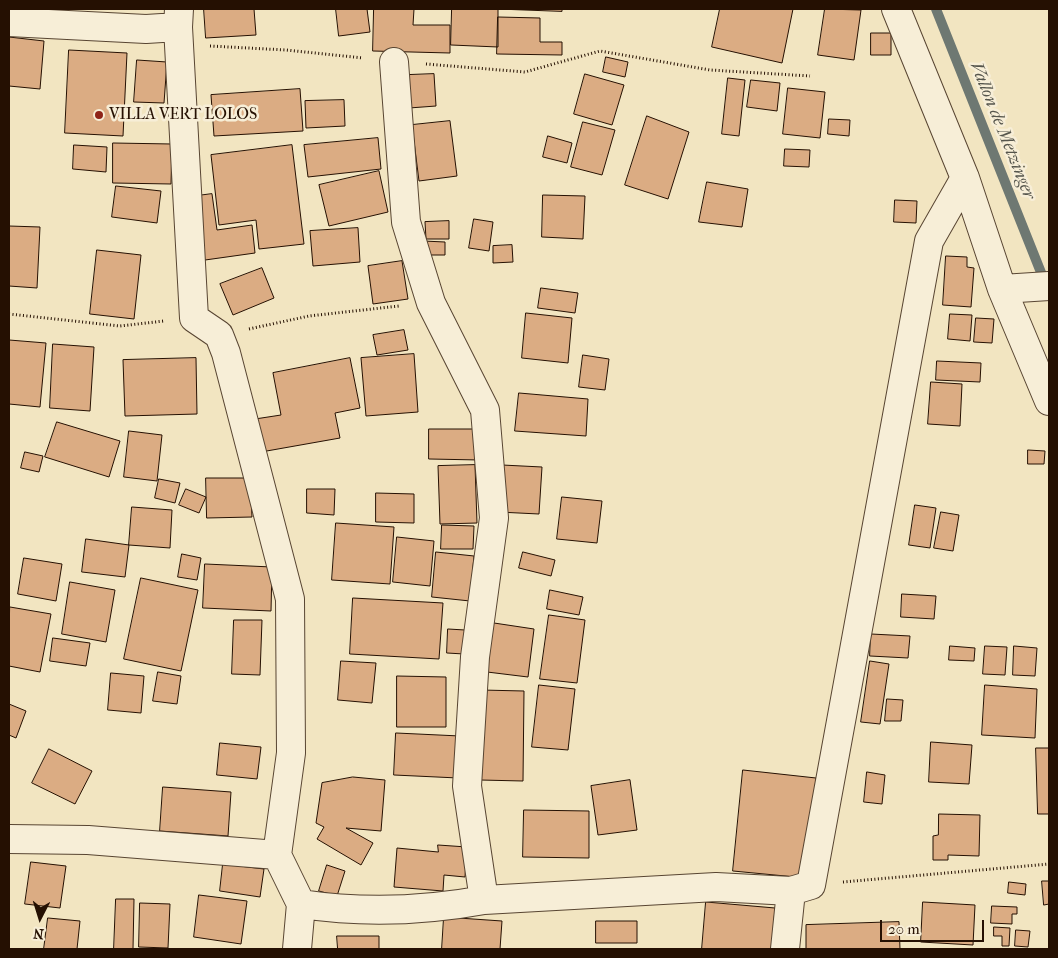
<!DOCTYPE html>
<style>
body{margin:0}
#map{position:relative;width:1058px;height:958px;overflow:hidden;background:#f2e5c1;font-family:"IM FELL French Canon",serif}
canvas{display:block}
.frame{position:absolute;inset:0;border:10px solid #251002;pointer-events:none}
.north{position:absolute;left:15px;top:893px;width:50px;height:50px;-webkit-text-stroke:4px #f7eed7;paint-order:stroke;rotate:185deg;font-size:14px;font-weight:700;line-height:20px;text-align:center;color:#251002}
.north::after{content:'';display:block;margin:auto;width:18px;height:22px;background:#251002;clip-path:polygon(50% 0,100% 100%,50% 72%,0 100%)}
.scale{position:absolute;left:880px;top:920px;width:104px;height:22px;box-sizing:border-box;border:2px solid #251002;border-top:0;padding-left:6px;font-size:15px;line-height:18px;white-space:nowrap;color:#251002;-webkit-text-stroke:4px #f7eed7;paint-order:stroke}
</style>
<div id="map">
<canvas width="1058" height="958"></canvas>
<div class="frame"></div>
<div class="north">N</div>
<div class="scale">20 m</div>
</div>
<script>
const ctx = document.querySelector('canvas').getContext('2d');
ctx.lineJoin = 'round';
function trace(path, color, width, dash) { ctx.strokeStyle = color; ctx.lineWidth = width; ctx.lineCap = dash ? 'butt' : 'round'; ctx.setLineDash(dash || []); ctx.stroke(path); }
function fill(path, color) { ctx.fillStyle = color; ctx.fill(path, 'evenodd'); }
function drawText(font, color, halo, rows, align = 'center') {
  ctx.font = font + ' "IM FELL French Canon",serif'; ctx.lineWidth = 5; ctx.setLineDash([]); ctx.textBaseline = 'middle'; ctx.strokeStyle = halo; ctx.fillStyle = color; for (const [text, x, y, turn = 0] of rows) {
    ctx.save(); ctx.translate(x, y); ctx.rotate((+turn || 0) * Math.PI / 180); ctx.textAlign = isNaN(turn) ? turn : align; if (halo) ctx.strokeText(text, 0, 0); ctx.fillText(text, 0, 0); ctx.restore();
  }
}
const stream = new Path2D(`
 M 936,9 L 1046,285`);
const building = new Path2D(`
 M 204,9 L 254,9 L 256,35 L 206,38 Z
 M 336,9 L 367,9 L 370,32 L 339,36 Z
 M 374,9 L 414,9 L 413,25 L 450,25 L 450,53 L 373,51 Z
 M 452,9 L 498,9 L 498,47 L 451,45 Z
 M 498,9 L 562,9 L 562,11 Z
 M 720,9 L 793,9 L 782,63 L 712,47 Z
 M 825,9 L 861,10 L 854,60 L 818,55 Z
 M 498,17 L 540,18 L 540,42 L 562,42 L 562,55 L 497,54 Z
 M 871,33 L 891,33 L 891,55 L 871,55 Z
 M 9,37 L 44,41 L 40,89 L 9,86 Z
 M 69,50 L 127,53 L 123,136 L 65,133 Z
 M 606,57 L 628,62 L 625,77 L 603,72 Z
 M 137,60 L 167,62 L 164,103 L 134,102 Z
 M 434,74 L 436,106 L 409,108 L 408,75 Z
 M 585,74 L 624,85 L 612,125 L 574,114 Z
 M 728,78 L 745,80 L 739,136 L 722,134 Z
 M 751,80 L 780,83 L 777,111 L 747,107 Z
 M 788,88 L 825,92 L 820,138 L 783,134 Z
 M 300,89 L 303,131 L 214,136 L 211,95 Z
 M 344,100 L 345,126 L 306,128 L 305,101 Z
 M 647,116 L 689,132 L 668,199 L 625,185 Z
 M 829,119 L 850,120 L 849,136 L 828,134 Z
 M 450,121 L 457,176 L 419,181 L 412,125 Z
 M 583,122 L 615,130 L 602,175 L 571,167 Z
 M 548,136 L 572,143 L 567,163 L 543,157 Z
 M 378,138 L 381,169 L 308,177 L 304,145 Z
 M 113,143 L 172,144 L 171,184 L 113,183 Z
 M 74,145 L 107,147 L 106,172 L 73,169 Z
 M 292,145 L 304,244 L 259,249 L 256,220 L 219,225 L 211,155 Z
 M 785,149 L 810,150 L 809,167 L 784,166 Z
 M 379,171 L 388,212 L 329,226 L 319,185 Z
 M 707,182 L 748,189 L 742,227 L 699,222 Z
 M 116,186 L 161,191 L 157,223 L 112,217 Z
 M 212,194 L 217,230 L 252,225 L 255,253 L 198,261 L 189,197 Z
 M 543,195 L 585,196 L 583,239 L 542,237 Z
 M 895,200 L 917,201 L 916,223 L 894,222 Z
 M 474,219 L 493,222 L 489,251 L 469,248 Z
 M 449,221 L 449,239 L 426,239 L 425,222 Z
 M 9,226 L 40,227 L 37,288 L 9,286 Z
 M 358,228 L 360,262 L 313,266 L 310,231 Z
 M 423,241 L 445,242 L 445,255 L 423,255 Z
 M 512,245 L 513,262 L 493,263 L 493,246 Z
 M 97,250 L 141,255 L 134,319 L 90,314 Z
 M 946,256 L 967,257 L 967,267 L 974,268 L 971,307 L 943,305 Z
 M 402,261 L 408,299 L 373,304 L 368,266 Z
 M 262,268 L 274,298 L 233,315 L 220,284 Z
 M 541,288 L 578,293 L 575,313 L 538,308 Z
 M 526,313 L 572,318 L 568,363 L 522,358 Z
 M 950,314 L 972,315 L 970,341 L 948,339 Z
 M 976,318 L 994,319 L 992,343 L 974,342 Z
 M 404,330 L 408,350 L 377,355 L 373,335 Z
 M 9,340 L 46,343 L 40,407 L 9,404 Z
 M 53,344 L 94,347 L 90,411 L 50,408 Z
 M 414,354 L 418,412 L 366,416 L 361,358 Z
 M 583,355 L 609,359 L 605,390 L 579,387 Z
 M 196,358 L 197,414 L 125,416 L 123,360 Z
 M 350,358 L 360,408 L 335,413 L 340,438 L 261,452 L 255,419 L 281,415 L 273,373 Z
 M 937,361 L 981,363 L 980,382 L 936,380 Z
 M 931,382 L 962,384 L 960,426 L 928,424 Z
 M 519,393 L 588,399 L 586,436 L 515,431 Z
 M 57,422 L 120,441 L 109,477 L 45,457 Z
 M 429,429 L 480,429 L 480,460 L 429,459 Z
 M 129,431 L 162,435 L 157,481 L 124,477 Z
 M 1028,450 L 1045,451 L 1044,464 L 1028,464 Z
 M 25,452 L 43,456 L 39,472 L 21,468 Z
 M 475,465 L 477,523 L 440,524 L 438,466 Z
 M 502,465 L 542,467 L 539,514 L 498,512 Z
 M 206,478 L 250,478 L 252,517 L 207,518 Z
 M 159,479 L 180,483 L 175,503 L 155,498 Z
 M 186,489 L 206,497 L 199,513 L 179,505 Z
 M 307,489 L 335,489 L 334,515 L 307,513 Z
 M 376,493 L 414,494 L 414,523 L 376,522 Z
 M 562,497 L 602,501 L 597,543 L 557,539 Z
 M 915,505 L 936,508 L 930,548 L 909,545 Z
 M 132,507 L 172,510 L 170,548 L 129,545 Z
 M 941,512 L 959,515 L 953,551 L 934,548 Z
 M 336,523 L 394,527 L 390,584 L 332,580 Z
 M 442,525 L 474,526 L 473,549 L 441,549 Z
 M 397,537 L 434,541 L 430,586 L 393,582 Z
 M 86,539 L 129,545 L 125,577 L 82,572 Z
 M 436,552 L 474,556 L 470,601 L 432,597 Z
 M 523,552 L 555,560 L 551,576 L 519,568 Z
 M 182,554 L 201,558 L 197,580 L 178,577 Z
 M 24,558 L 62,564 L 56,601 L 18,594 Z
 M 205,564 L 272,567 L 271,611 L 203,608 Z
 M 141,578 L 198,590 L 181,671 L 124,659 Z
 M 70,582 L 115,590 L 106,642 L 62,634 Z
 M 550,590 L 583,597 L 579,615 L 547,609 Z
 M 902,594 L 936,596 L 934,619 L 901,617 Z
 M 353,598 L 443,603 L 439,659 L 350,654 Z
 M 10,607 L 51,614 L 40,672 L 9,666 Z
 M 549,615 L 585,620 L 577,683 L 540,679 Z
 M 234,620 L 262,620 L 260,675 L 232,674 Z
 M 494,623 L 534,629 L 528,677 L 487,672 Z
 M 448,629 L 465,630 L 464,654 L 447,653 Z
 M 871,634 L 910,636 L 908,658 L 870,656 Z
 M 53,638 L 90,643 L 86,666 L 50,661 Z
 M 950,646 L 975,648 L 974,661 L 949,660 Z
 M 985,646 L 1007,647 L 1005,675 L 983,674 Z
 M 1014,646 L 1037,648 L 1035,676 L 1013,675 Z
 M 341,661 L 376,663 L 372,703 L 338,700 Z
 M 870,661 L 889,664 L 880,724 L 861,722 Z
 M 158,672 L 181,676 L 177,704 L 153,701 Z
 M 111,673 L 144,676 L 141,713 L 108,710 Z
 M 397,676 L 446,677 L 446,727 L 397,727 Z
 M 539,685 L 575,689 L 568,750 L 532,747 Z
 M 985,685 L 1037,689 L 1035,738 L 982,735 Z
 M 481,690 L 524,691 L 523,781 L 480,780 Z
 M 887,699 L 903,700 L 901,721 L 885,721 Z
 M 9,704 L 26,711 L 16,738 L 9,735 Z
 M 396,733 L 460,736 L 458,778 L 394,775 Z
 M 931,742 L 972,745 L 969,784 L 929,782 Z
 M 220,743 L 261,747 L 257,779 L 217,775 Z
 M 1036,748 L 1049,748 L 1049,814 L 1038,814 Z
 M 49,749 L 92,771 L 75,804 L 32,783 Z
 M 743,770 L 816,778 L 806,878 L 733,871 Z
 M 867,772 L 885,775 L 882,804 L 864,802 Z
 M 353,777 L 385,780 L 381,831 L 346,828 L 373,843 L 361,865 L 317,839 L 324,827 L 316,823 L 322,783 Z
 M 630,780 L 637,830 L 598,835 L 591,786 Z
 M 163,787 L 231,792 L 228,836 L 160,831 Z
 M 524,810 L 589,811 L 589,858 L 523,857 Z
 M 939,814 L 980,815 L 979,856 L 948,855 L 948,860 L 933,860 L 933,836 L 938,835 Z
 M 438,845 L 467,847 L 465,877 L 444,875 L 443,891 L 394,887 L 397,848 L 438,852 Z
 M 31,862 L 66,866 L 60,908 L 25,904 Z
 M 223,864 L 264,869 L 260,897 L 220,891 Z
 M 327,865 L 345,871 L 337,896 L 319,891 Z
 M 1042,881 L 1049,881 L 1049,904 L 1044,905 Z
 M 1009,882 L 1026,884 L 1025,895 L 1008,893 Z
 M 199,895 L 247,901 L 241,944 L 194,937 Z
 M 116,899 L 134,899 L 133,949 L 114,949 Z
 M 706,902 L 775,908 L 772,949 L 702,949 Z
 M 923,902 L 975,905 L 973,945 L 921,942 Z
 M 140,903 L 170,904 L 168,948 L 139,947 Z
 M 992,906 L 1017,907 L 1017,914 L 1012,914 L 1012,924 L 991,923 Z
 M 444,917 L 502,921 L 500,949 L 442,949 Z
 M 48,918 L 80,921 L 77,949 L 44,949 Z
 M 596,921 L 637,921 L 637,943 L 596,943 Z
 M 899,922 L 900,949 L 806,949 L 806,925 Z
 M 994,927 L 1010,928 L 1009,946 L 1002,946 L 1002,936 L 994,936 Z
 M 1016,930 L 1030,931 L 1028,947 L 1015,946 Z
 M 337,936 L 379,936 L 379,949 L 338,949 Z`);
const path = new Path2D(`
 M 210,46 L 286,50 L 363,58
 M 426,64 L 525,72 L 600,51 L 710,70 L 810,76
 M 9,314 L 120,326 L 164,321
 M 249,329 L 309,316 L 399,306
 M 843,882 L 1049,864`);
const minor = new Path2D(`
 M 179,9 L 178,27 L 194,318 L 219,335 L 226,353 L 290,599 L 291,753 L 277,855 L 301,904 L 297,949
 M 896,9 L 965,178 L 1002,289 L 1049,401
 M 9,22 L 146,29 L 178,27
 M 394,62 L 406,222 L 431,303 L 485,410 L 494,518 L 475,657 L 467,786 L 484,900
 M 1002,289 L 1049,286
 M 9,839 L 88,840 L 277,855
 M 301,904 C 361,913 424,911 484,900 L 716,887 L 791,891
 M 785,949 L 791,891 L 811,885 L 929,241 L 965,178`);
const markers = [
 [99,115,5,"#8f2418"]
];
const poiNames = [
 ["VILLA VERT LOLOS",109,115]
];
const waterNames = [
 ["Vallon de Metzinger",1002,131,68]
];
trace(stream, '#6e7872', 10);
fill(building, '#dbac83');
trace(building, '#251002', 1);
trace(minor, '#584532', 30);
trace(path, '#251002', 3, [1, 2.5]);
trace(minor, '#f7eed7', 28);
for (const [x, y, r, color] of markers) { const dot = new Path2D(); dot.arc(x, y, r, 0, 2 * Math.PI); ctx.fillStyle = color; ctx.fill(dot); trace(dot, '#f7eed7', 2); }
drawText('16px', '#251002', '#f7eed7', poiNames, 'left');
drawText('italic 18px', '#55554c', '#f7eed7', waterNames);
</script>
